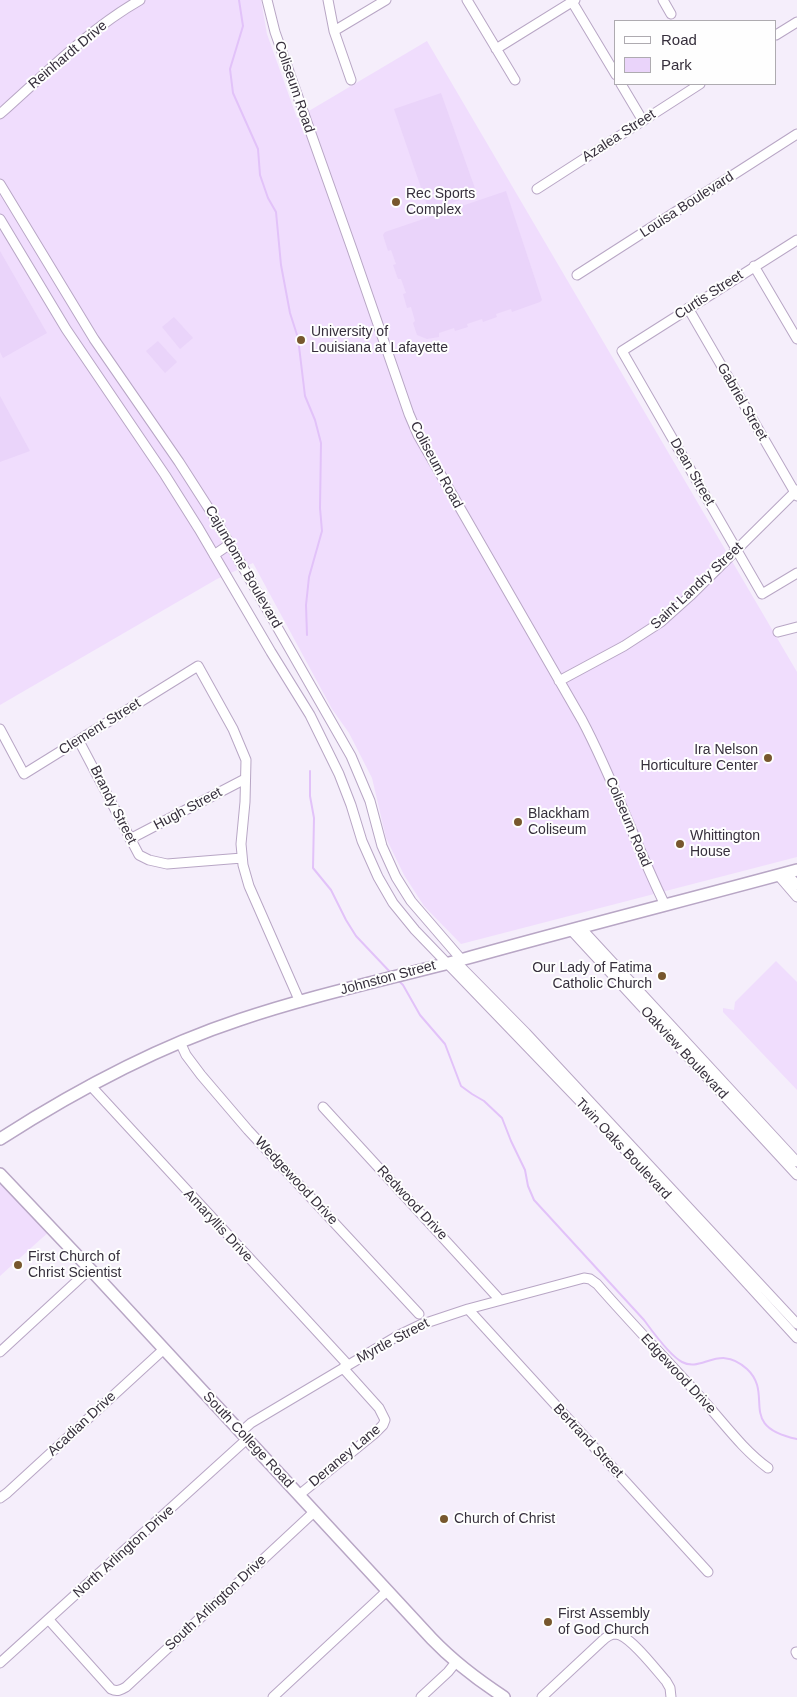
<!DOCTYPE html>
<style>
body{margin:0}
#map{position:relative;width:797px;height:1697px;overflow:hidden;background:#f5eefb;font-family:Arial,sans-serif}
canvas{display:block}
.legend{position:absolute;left:614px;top:20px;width:162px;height:65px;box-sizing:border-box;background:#fefefe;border:1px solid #aeabb0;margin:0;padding:6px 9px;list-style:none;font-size:15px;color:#362f3c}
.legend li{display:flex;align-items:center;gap:10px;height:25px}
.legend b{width:25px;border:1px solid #aeabb0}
</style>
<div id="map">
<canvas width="797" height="1697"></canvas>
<ul class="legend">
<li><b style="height:6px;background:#fff"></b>Road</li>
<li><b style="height:14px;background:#ead4fa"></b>Park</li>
</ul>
</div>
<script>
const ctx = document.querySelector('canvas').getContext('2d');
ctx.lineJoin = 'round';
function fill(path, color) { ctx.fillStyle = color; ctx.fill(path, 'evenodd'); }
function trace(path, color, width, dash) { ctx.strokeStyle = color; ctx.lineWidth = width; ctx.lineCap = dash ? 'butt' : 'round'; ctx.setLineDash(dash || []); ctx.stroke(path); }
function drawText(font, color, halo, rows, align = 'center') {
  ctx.font = font + ' Arial,sans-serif'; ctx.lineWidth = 4; ctx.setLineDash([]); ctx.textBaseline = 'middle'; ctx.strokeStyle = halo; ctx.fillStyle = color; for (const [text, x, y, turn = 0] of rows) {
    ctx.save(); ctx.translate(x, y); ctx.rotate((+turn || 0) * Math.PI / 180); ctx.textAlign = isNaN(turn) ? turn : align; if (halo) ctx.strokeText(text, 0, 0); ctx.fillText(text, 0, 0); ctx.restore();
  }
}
const built = new Path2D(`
 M 0,0 L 261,0 L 267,34 L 297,118 L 427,41 L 797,672 L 797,857 L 461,944 L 424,906 L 404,875 L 386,838 L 372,778 L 349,733 L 332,709 L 253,563 L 217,579 L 0,705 Z
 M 776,961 L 797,982 L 797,1090 L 723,1012 L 723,1008 L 734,1010 L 735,1002 Z
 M 0,1174 L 52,1229 L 0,1276 Z`);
const green = new Path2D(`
 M 441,93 L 477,194 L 429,211 L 394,109 Z
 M 506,191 L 542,300 L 540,302 L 512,312 L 511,309 L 496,314 L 497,317 L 483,322 L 482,319 L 467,324 L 468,327 L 455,331 L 454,328 L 439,333 L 439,337 L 427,339 L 417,335 L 413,323 L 415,321 L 411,307 L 407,308 L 403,294 L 406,293 L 401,279 L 398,279 L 393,265 L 396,264 L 391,250 L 388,251 L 383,235 L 385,232 Z
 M 0,251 L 47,333 L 3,358 L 0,352 Z
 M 174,317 L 193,338 L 180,349 L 162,327 Z
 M 158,341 L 177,362 L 165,373 L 146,351 Z
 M 0,396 L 30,451 L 0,462 Z`);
const stream = new Path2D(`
 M 239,0 L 243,26 L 230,69 L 233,93 L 258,149 L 260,175 L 268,198 L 276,212 L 281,265 L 290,313 L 298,338 L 305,396 L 315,420 L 321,443 L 320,508 L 322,531 L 309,577 L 306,605 L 307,635
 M 310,771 L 310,796 L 314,818 L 313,868 L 331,890 L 346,920 L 356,936 L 391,973
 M 398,980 L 403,985 L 420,1015 L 445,1044 L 461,1086 L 472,1094 L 484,1101 L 502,1118 L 511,1141 L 525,1170 L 528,1186 L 534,1200 L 644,1320 C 653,1332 669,1355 682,1362 C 702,1373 719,1343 747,1369 C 775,1395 736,1426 797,1439`);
const minor = new Path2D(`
 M 267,0 L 275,32 L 352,249 L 409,414 L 418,435 L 582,720 C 614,780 635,844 665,905
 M 328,0 L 334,31 L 351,80
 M 467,0 L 515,80
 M 571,0 L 616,75
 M 663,0 L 671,14
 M 334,31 L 386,0
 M 776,35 L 797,22
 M 496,49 L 575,0
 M 621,84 L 643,121
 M 0,114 C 44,75 89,29 140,0
 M 0,184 L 94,339 L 179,462 L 213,515 L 351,756 L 370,801 L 382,846 L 396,877 L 411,901 L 461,959
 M 537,189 L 700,84
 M 0,219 L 66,329 L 165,475 L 199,529 L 271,652 L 310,715 L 339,774 L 351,805 L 362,841 L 378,877 L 393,903 L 415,930 L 594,1116 L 797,1338
 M 797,240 L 622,351 L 762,594 L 797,573
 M 754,266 L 797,339
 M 577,275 L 797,134
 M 688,308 L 797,496
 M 214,555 L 230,544
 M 778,632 L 797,627
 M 559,681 L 624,646 L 661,622 L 690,596 L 797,490
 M 0,729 L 24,774 L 198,666 L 233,729 L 246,760 L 245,802 L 241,844 L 243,865 L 249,886 L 300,1002
 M 79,741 L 139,855 L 149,860 L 167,864 L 242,858
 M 130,839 L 245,779
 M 786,873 L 797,885
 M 778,875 L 797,897
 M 580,927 L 797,1162
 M 571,930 L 797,1175
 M 455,961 L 526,1033 L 797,1324
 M 180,1042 L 186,1055 L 201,1075 L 248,1130 L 419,1314
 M 90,1085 L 348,1365
 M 323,1107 L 500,1300
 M 468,1309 L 708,1572
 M 0,1352 L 90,1269
 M 241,1432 L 251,1423 L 399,1335 L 420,1325 L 468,1309 L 584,1278 L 590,1279 L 597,1284 C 631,1323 667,1360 702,1399 C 724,1423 742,1449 768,1468
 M 299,1495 L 374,1434 L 383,1425 L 385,1420 L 379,1408 L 343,1368
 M 0,1498 L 7,1493 L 164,1349
 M 49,1620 L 111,1689 C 117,1692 121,1690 126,1687 L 314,1512
 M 796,1652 L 797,1654
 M 0,1663 L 247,1439
 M 273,1697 L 387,1591
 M 421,1697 L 448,1672 L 456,1662
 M 542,1697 L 602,1641 C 606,1637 611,1634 616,1634 C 630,1635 656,1670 666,1681 L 670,1688 L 671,1697`);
const major = new Path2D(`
 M 0,1139 C 75,1091 154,1048 239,1020 C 313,995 389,979 464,959 C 575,928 686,900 797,870
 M 0,1174 L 90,1269 L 432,1639 C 454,1662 478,1680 504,1697`);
const markers = [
 [396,202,5,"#77572d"],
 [301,340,5,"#77572d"],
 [768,758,5,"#77572d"],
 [518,822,5,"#77572d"],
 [680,844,5,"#77572d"],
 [662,976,5,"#77572d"],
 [18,1265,5,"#77572d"],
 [444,1519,5,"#77572d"],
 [548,1622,5,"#77572d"]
];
const streetNames = [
 ["Reinhardt Drive",68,55,-40],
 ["Coliseum Road",294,87,71],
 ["Azalea Street",619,136,-33],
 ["Louisa Boulevard",687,205,-33],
 ["Curtis Street",709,295,-33],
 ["Gabriel Street",742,402,60],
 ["Coliseum Road",436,465,62],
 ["Dean Street",692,472,60],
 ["Cajundome Boulevard",243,567,60],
 ["Saint Landry Street",697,586,-43],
 ["Clement Street",100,727,-32],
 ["Brandy Street",113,805,63],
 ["Hugh Street",188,809,-28],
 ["Coliseum Road",628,822,67],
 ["Johnston Street",388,978,-15],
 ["Oakview Boulevard",684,1053,47],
 ["Twin Oaks Boulevard",623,1149,47],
 ["Wedgewood Drive",296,1181,47],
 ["Redwood Drive",412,1203,47],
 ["Amaryllis Drive",218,1226,47],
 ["Myrtle Street",393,1341,-28],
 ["Edgewood Drive",678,1374,47],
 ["Acadian Drive",82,1424,-43],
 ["South College Road",248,1440,47],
 ["Bertrand Street",588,1441,47],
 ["Deraney Lane",345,1456,-40],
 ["North Arlington Drive",124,1552,-42],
 ["South Arlington Drive",216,1603,-43]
];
const poiNames = [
 ["Rec Sports",406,194],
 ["Complex",406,210],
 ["University of",311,332],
 ["Louisiana at Lafayette",311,348],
 ["Ira Nelson",758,750,"right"],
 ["Horticulture Center",758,766,"right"],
 ["Blackham",528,814],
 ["Coliseum",528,830],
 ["Whittington",690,836],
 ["House",690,852],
 ["Our Lady of Fatima",652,968,"right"],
 ["Catholic Church",652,984,"right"],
 ["First Church of",28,1257],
 ["Christ Scientist",28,1273],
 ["Church of Christ",454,1519],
 ["First Assembly",558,1614],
 ["of God Church",558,1630]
];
fill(built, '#f0ddfd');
fill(green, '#ead4fa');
trace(stream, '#e2c2f9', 2);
trace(minor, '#b8a6c5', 11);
trace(major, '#b8a6c5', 14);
trace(minor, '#fff', 9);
trace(major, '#fff', 11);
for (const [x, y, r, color] of markers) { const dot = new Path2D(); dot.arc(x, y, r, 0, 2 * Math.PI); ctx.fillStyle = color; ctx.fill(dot); trace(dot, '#fefefe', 2); }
drawText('14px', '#362f3c', '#fefefe', streetNames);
drawText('14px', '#362f3c', '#fefefe', poiNames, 'left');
</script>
